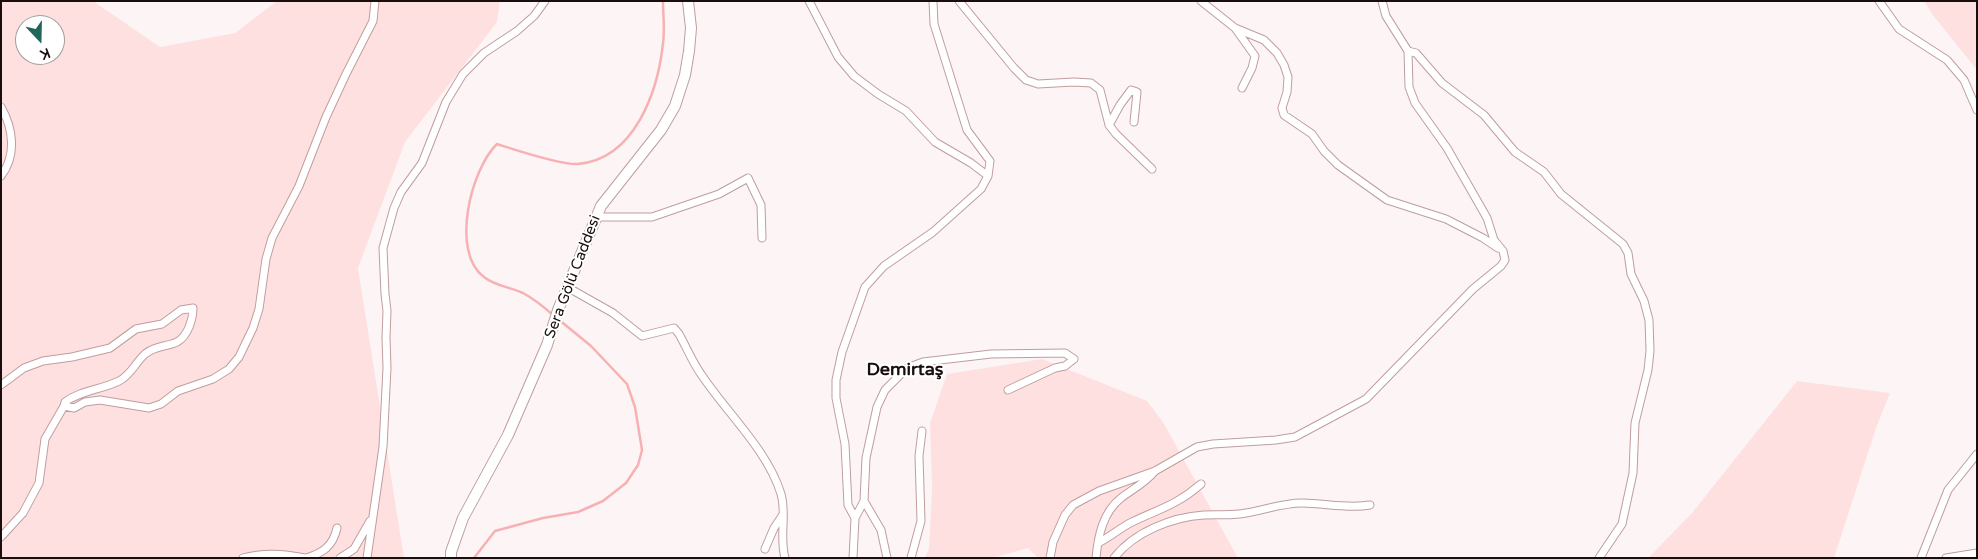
<!DOCTYPE html>
<meta charset="utf-8">
<style>
body{margin:0}
#map{position:relative;width:1978px;height:559px;overflow:hidden;background:#fdf5f5;font-family:"Varela Round",sans-serif}
canvas{display:block}
.frame{position:absolute;inset:0;border:2px solid #190d0d;pointer-events:none}
.north{position:absolute;left:15px;top:15px;width:50px;height:50px;box-sizing:border-box;background:#fff;border:1px solid #a39e9e;border-radius:50%;rotate:159deg;font-size:14px;font-weight:700;line-height:20px;text-align:center;color:#190d0d}
.north::after{content:'';display:block;margin:auto;width:18px;height:22px;background:#20665a;clip-path:polygon(50% 0,100% 100%,50% 72%,0 100%)}
</style>
<div id="map">
<canvas width="1978" height="559"></canvas>
<div class="frame"></div>
<div class="north">K</div>
</div>
<script>
const ctx = document.querySelector('canvas').getContext('2d');
ctx.lineJoin = 'round';
function fill(path, color) { ctx.fillStyle = color; ctx.fill(path, 'evenodd'); }
function trace(path, color, width, dash) { ctx.strokeStyle = color; ctx.lineWidth = width; ctx.lineCap = dash ? 'butt' : 'round'; ctx.setLineDash(dash || []); ctx.stroke(path); }
function drawText(font, color, halo, rows, align = 'center') {
  ctx.font = font + ' "Varela Round",sans-serif'; ctx.lineWidth = 4; ctx.setLineDash([]); ctx.textBaseline = 'middle'; ctx.strokeStyle = halo; ctx.fillStyle = color; for (const [text, x, y, turn = 0] of rows) {
    ctx.save(); ctx.translate(x, y); ctx.rotate((+turn || 0) * Math.PI / 180); ctx.textAlign = isNaN(turn) ? turn : align; if (halo) ctx.strokeText(text, 0, 0); ctx.fillText(text, 0, 0); ctx.restore();
  }
}
const green = new Path2D(`
 M 1,1 L 93,1 L 160,47 L 235,33 L 277,1 L 500,1 L 497,22 L 405,142 L 358,268 L 404,558 L 1,558 ZM 25,25 L 55,25 L 55,55 L 25,55 Z
 M 1924,1 L 1977,1 L 1977,70 L 1932,14 Z
 M 1042,359 L 1147,401 L 1163,422 L 1238,558 L 1038,558 L 1028,548 L 993,558 L 925,558 L 929,548 L 932,489 L 930,423 L 947,374 Z
 M 1797,381 L 1890,393 L 1876,428 L 1834,558 L 1648,558 L 1692,513 Z`);
const stream = new Path2D(`
 M 553,315 C 544,307 534,299 523,293 C 510,287 495,286 484,277 C 450,252 471,169 497,144 C 516,150 560,165 578,164 C 635,159 658,91 663,43 C 665,29 663,15 663,1
 M 474,558 L 495,531 L 543,518 L 578,512 L 603,501 L 626,483 L 638,465 L 642,450 L 635,407 L 627,384 L 591,346 L 558,319`);
const street = new Path2D(`
 M 809,1 L 838,57 L 854,76 L 878,94 L 906,111 L 935,142 L 971,163 L 988,176
 M 959,1 L 1014,68 L 1026,80 L 1038,84 L 1074,82 L 1091,83 L 1100,90 L 1109,125 L 1116,134 L 1152,169
 M 1201,1 L 1235,28 L 1264,40 L 1277,53 L 1284,65 L 1288,77 L 1287,92 L 1282,108 L 1284,115 L 1312,134 L 1324,151 L 1338,165 L 1387,200 L 1446,219 L 1483,238 L 1498,248
 M 1879,1 L 1899,29 L 1947,60 L 1964,80 L 1977,110
 M 1235,28 L 1255,56 L 1252,68 L 1242,88
 M 1408,51 L 1416,53 L 1442,83 L 1484,115 L 1515,152 L 1544,172 L 1561,194 L 1623,244 L 1628,253 L 1631,274 L 1644,301 L 1649,320 L 1650,351 L 1648,370 L 1635,423 L 1633,473 L 1622,524 L 1599,558
 M 1,107 C 13,128 17,155 1,176
 M 1109,125 L 1120,105 L 1131,90 L 1137,92 L 1134,122
 M 596,217 L 652,217 L 719,194 L 748,178 L 761,205 L 762,238
 M 567,287 L 613,313 L 642,336 L 674,328 L 679,334 C 687,348 693,364 703,377 C 728,414 768,451 781,494 C 787,514 779,536 785,558
 M 1,385 L 24,368 L 43,361 L 72,357 L 110,348 L 136,329 L 162,324 L 181,310 L 193,308 C 193,319 188,336 177,342 C 167,347 156,345 145,354 C 135,363 131,375 119,381 C 101,390 81,390 65,402 L 64,406 L 74,408 L 85,402 L 100,400 L 149,408 L 161,404 L 178,391 L 213,379 L 229,369 L 239,357 L 253,328 L 259,309 L 266,259 L 272,238 L 299,186 L 326,117 L 346,74 L 373,21 L 375,1
 M 864,501 L 881,530 L 887,558
 M 855,518 L 848,505 L 845,444 L 836,398 L 836,380 L 842,352 L 865,287 L 884,266 L 933,232 L 981,189 L 988,176 L 990,161 L 967,130 L 934,24 L 933,1
 M 1,537 L 23,513 L 39,483 L 45,439 L 64,406
 M 1098,543 C 1110,537 1120,528 1132,522 C 1159,509 1177,505 1201,484
 M 765,549 L 774,528 L 782,516
 M 243,558 C 265,552 283,554 305,558
 M 306,558 C 323,553 333,546 337,528
 M 340,558 L 354,549 L 370,521
 M 367,558 L 383,447 L 387,368 L 386,337 L 387,311 L 385,294 L 383,248 L 394,208 L 401,192 L 422,163 L 446,102 L 463,74 L 484,53 L 517,31 L 534,16 L 545,1
 M 853,558 L 855,518 L 864,501 L 866,458 L 877,407 L 885,390 L 907,368 L 923,362 L 991,354 L 1065,353 L 1074,359 L 1065,366 L 1055,368 L 1008,390
 M 911,558 L 921,521 L 919,456 L 922,431
 M 1050,558 L 1053,542 L 1065,515 L 1073,505 L 1099,491 L 1155,471 L 1197,447 L 1213,444 L 1276,440 L 1295,437 L 1366,399 L 1473,289 L 1501,266 L 1505,260 L 1503,251 L 1494,240 L 1487,218 L 1447,148 L 1415,103 L 1409,87 L 1408,51 L 1386,16 L 1382,1
 M 1096,558 C 1098,536 1103,512 1121,498 C 1133,489 1145,483 1155,471
 M 1114,558 C 1134,532 1172,517 1204,515 C 1218,514 1232,516 1246,513 C 1265,510 1282,503 1302,503 C 1325,503 1347,509 1370,505
 M 1921,558 L 1948,490 L 1977,454
 M 1946,558 L 1977,553`);
const secondary = new Path2D(`
 M 451,558 L 451,552 L 463,518 L 508,435 L 547,345 L 558,310 L 601,206 L 661,130 L 675,106 L 685,75 L 689,51 L 691,28 L 688,1`);
const streetNames = [
 ["Sera Gölü Caddesi",573,277,-69]
];
const quarterNames = [
 ["Demirtaş",905,370]
];
fill(green, '#ffe0e1');
trace(stream, '#f7b1b4', 2.5);
trace(street, '#c09d9e', 9);
trace(secondary, '#c09d9e', 12);
trace(street, '#fff', 7);
trace(secondary, '#fff', 10);
drawText('15px', '#190d0d', '#fff', streetNames);
drawText('bold 18px', '#190d0d', '#fff', quarterNames);
</script>
